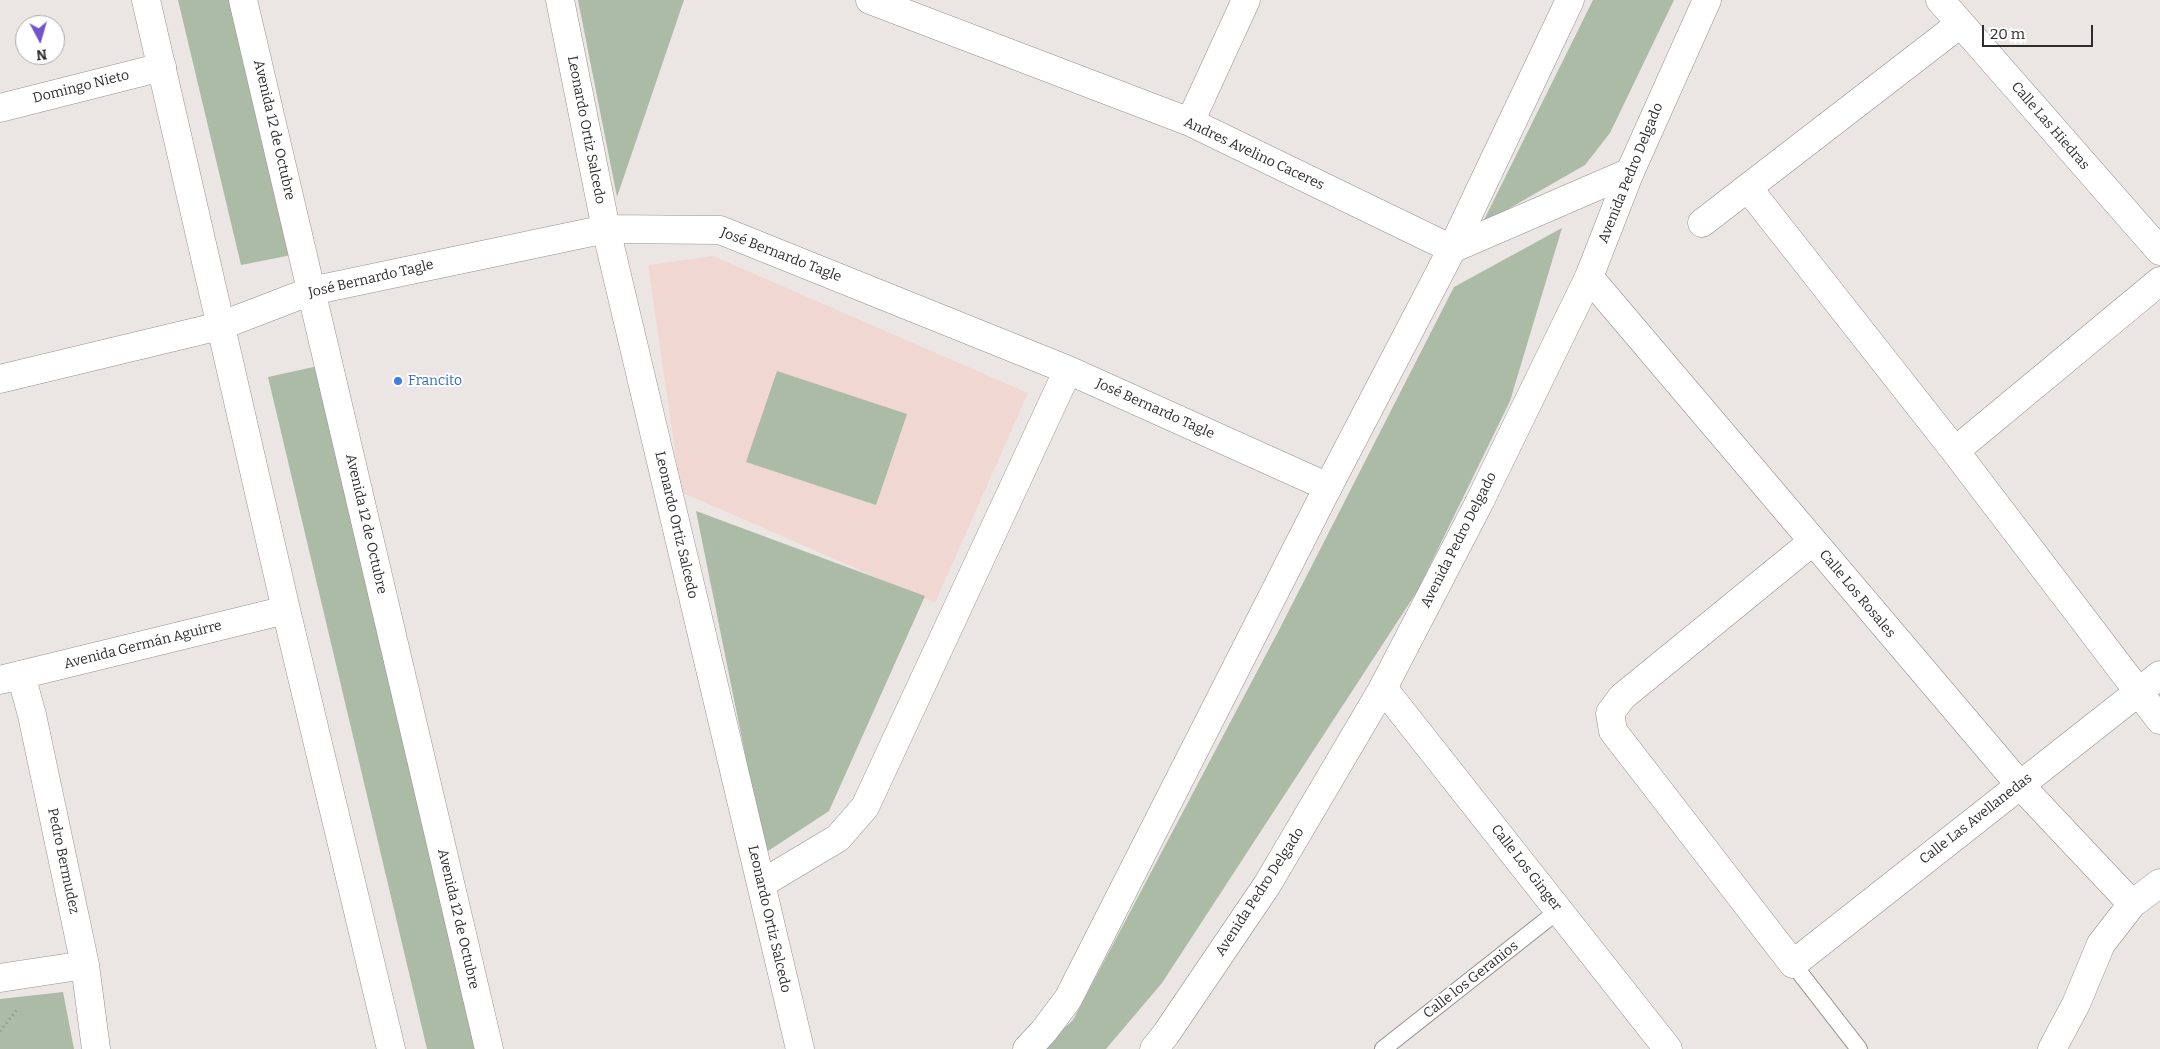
<!DOCTYPE html>
<meta charset="utf-8">
<style>
body{margin:0}
#map{position:relative;width:2160px;height:1049px;overflow:hidden;background:#ebe6e4;font-family:Bitter,serif}
canvas{display:block}
.north{position:absolute;left:15px;top:15px;width:50px;height:50px;box-sizing:border-box;background:#fff;border:1px solid #acabab;border-radius:50%;rotate:174deg;font-size:14px;font-weight:700;line-height:20px;text-align:center;color:#302d2d}
.north::after{content:'';display:block;margin:auto;width:18px;height:22px;background:#7054ce;clip-path:polygon(50% 0,100% 100%,50% 72%,0 100%)}
.scale{position:absolute;left:1982px;top:25px;width:111px;height:22px;box-sizing:border-box;border:2px solid #302d2d;border-top:0;padding-left:6px;font-size:15px;line-height:18px;white-space:nowrap;color:#302d2d;-webkit-text-stroke:4px #fff;paint-order:stroke}
</style>
<div id="map">
<canvas width="2160" height="1049"></canvas>
<div class="north">N</div>
<div class="scale">20 m</div>
</div>
<script>
const ctx = document.querySelector('canvas').getContext('2d');
ctx.lineJoin = 'round';
function fill(path, color) { ctx.fillStyle = color; ctx.fill(path, 'evenodd'); }
function trace(path, color, width, dash) { ctx.strokeStyle = color; ctx.lineWidth = width; ctx.lineCap = dash ? 'butt' : 'round'; ctx.setLineDash(dash || []); ctx.stroke(path); }
function drawText(font, color, halo, rows, align = 'center') {
  ctx.font = font + ' Bitter,serif'; ctx.lineWidth = 4; ctx.setLineDash([]); ctx.textBaseline = 'middle'; ctx.strokeStyle = halo; ctx.fillStyle = color; for (const [text, x, y, turn = 0] of rows) {
    ctx.save(); ctx.translate(x, y); ctx.rotate((+turn || 0) * Math.PI / 180); ctx.textAlign = isNaN(turn) ? turn : align; if (halo) ctx.strokeText(text, 0, 0); ctx.fillText(text, 0, 0); ctx.restore();
  }
}
const education = new Path2D(`
 M 713,256 L 1028,393 L 935,603 L 681,492 L 648,265 Z`);
const green = new Path2D(`
 M 178,0 L 241,0 L 302,253 L 241,265 Z
 M 578,0 L 684,0 L 617,197 Z
 M 1593,0 L 1674,0 L 1610,133 L 1585,165 L 1482,224 Z
 M 1562,228 L 1510,401 L 1418,590 L 1162,983 L 1106,1049 L 1041,1049 L 1073,1020 L 1279,630 L 1454,287 Z
 M 327,364 L 479,1049 L 427,1049 L 268,377 Z
 M 777,371 L 907,414 L 876,505 L 746,462 Z
 M 696,511 L 925,596 L 829,811 L 765,853 Z
 M 63,992 L 74,1049 L 0,1049 L 0,999 Z`);
const path = new Path2D(`
 M 0,1031 L 17,1010`);
const lane = new Path2D(`
 M 1793,964 L 1859,1049
 M 1383,1049 L 1559,910`);
const street = new Path2D(`
 M 560,0 L 606,229 L 800,1049
 M 870,0 L 1190,122 L 1452,249 L 1630,172
 M 1940,0 L 2160,251
 M 0,108 L 162,67
 M 1190,122 L 1246,0
 M 1748,188 L 1955,451 L 2160,720
 M 1702,223 L 1960,24
 M 1589,277 L 2020,785 L 2132,904
 M 0,379 L 220,326 L 311,291 L 606,229 L 720,230 L 1068,370 L 1328,487
 M 1955,451 L 2160,281
 M 1812,542 L 1622,697 L 1610,713 L 1613,731 L 1793,964 L 2160,675
 M 21,675 L 32,715 L 85,965 L 96,1049
 M 1383,688 L 1668,1049
 M 761,884 L 838,838 L 865,807 L 1068,370
 M 0,978 L 85,965
 M 2052,1049 L 2076,1004 L 2101,944 L 2132,904 L 2160,883`);
const secondary = new Path2D(`
 M 146,0 L 286,610 L 391,1049
 M 243,0 L 489,1049
 M 0,680 L 286,610
 M 1027,1049 L 1044,1031 L 1068,999 L 1328,487 L 1452,249 L 1570,0
 M 1154,1049 L 1166,1034 L 1267,885 L 1383,688 L 1479,503 L 1589,277 L 1630,172 L 1707,0`);
const markers = [
 [398,381,5,"#3f7fe0"]
];
const streetNames = [
 ["Domingo Nieto",81,87,-14],
 ["Calle Las Hiedras",2050,126,49],
 ["Avenida 12 de Octubre",274,130,77],
 ["Leonardo Ortiz Salcedo",586,130,79],
 ["Andres Avelino Caceres",1254,154,25],
 ["Avenida Pedro Delgado",1631,173,-68],
 ["José Bernardo Tagle",781,255,21],
 ["José Bernardo Tagle",371,279,-13],
 ["José Bernardo Tagle",1155,409,24],
 ["Avenida 12 de Octubre",366,524,77],
 ["Leonardo Ortiz Salcedo",676,525,77],
 ["Avenida Pedro Delgado",1459,540,-63],
 ["Calle Los Rosales",1857,594,50],
 ["Avenida Germán Aguirre",143,645,-14],
 ["Calle Las Avellanedas",1976,819,-38],
 ["Pedro Bermudez",63,861,78],
 ["Calle Los Ginger",1526,868,52],
 ["Avenida Pedro Delgado",1260,892,-57],
 ["Avenida 12 de Octubre",458,919,77],
 ["Leonardo Ortiz Salcedo",769,919,77],
 ["Calle los Geranios",1471,980,-38]
];
const shopNames = [
 ["Francito",408,381]
];
fill(education, '#f1d7d2');
fill(green, '#abbba5');
trace(lane, '#95908e', 18);
trace(street, '#95908e', 29);
trace(secondary, '#95908e', 29);
trace(path, '#948f8e', 3, [1, 4]);
trace(lane, '#fff', 16);
trace(street, '#fff', 28);
trace(secondary, '#fff', 28);
for (const [x, y, r, color] of markers) { const dot = new Path2D(); dot.arc(x, y, r, 0, 2 * Math.PI); ctx.fillStyle = color; ctx.fill(dot); trace(dot, '#fff', 2); }
drawText('14px', '#302d2d', '#fff', streetNames);
drawText('14px', '#366cbe', '#fff', shopNames, 'left');
</script>
